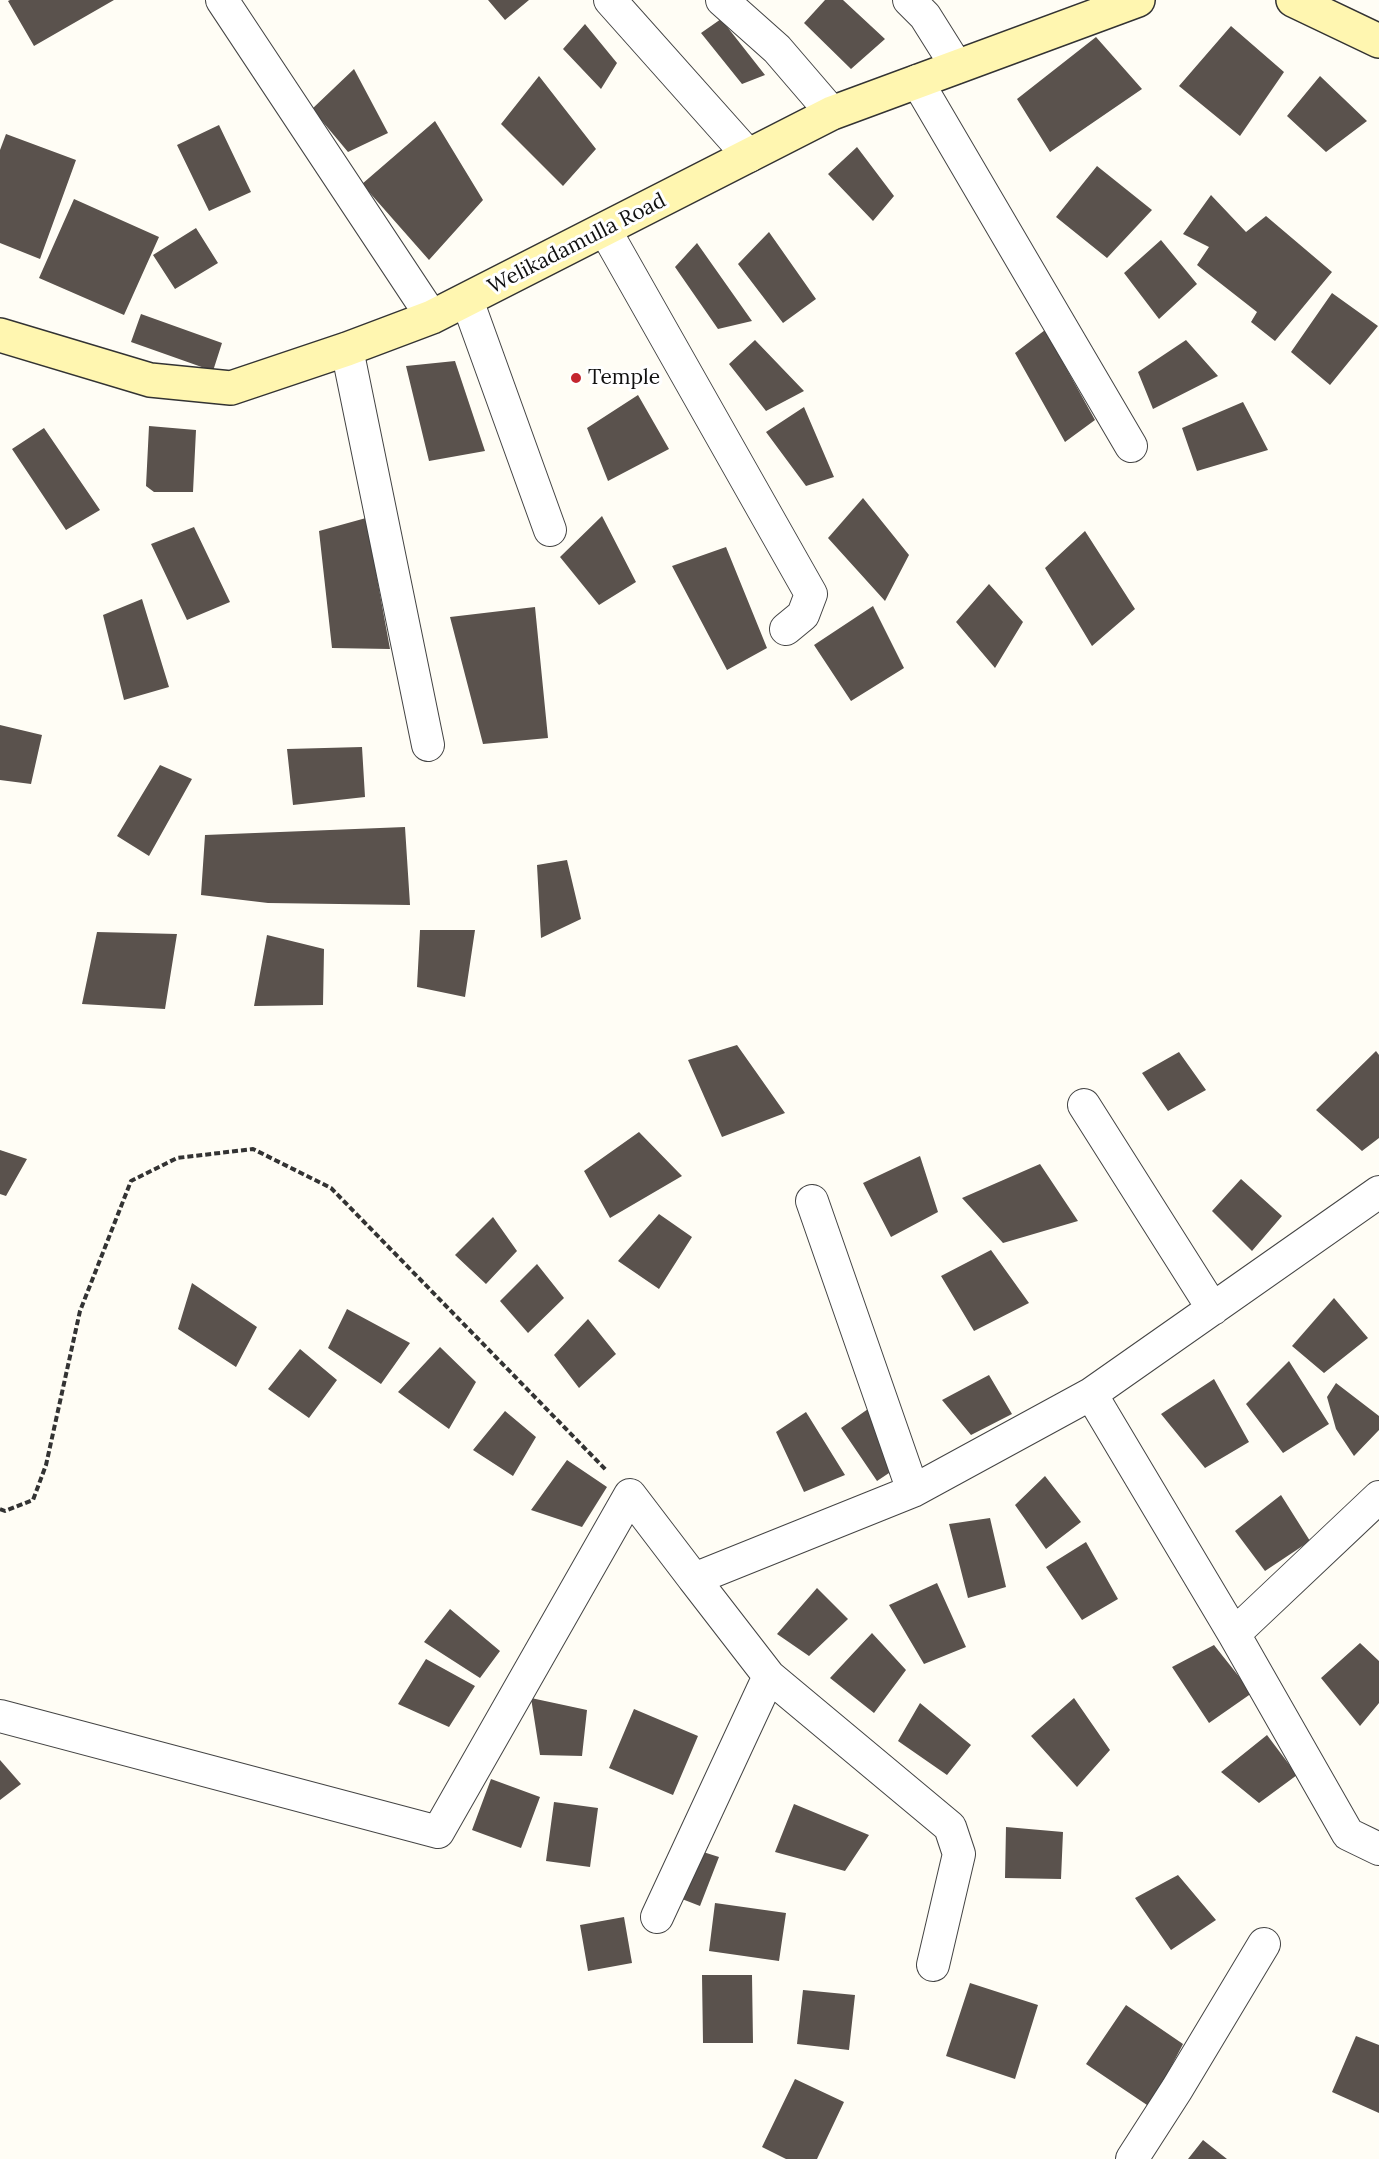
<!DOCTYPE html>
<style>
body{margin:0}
canvas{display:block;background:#fffdf5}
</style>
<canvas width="1379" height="2159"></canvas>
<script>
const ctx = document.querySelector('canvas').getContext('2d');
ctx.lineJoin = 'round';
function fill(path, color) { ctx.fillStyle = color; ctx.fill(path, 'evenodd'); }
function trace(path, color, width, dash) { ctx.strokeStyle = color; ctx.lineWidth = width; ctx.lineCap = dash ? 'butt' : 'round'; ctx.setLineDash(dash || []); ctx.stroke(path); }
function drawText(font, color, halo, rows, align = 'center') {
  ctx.font = font + ' Lora,serif'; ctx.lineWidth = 6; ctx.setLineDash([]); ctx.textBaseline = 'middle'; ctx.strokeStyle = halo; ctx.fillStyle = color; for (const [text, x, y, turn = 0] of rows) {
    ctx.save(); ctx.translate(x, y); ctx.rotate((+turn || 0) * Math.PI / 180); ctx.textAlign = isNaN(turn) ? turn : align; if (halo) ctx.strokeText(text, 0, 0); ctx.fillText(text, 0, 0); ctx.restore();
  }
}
const building = new Path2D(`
 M 10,0 L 114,0 L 34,46 L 8,1 Z
 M 488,0 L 529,0 L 505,20 Z
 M 825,0 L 843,0 L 885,39 L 851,69 L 804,23 Z
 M 721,19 L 765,75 L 742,84 L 701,33 Z
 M 585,24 L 617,63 L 601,89 L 563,49 Z
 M 1231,26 L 1284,72 L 1240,136 L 1179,86 Z
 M 1096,37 L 1142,89 L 1050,152 L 1017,99 Z
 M 354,69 L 388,133 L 348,152 L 312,109 Z
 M 539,76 L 596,149 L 563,186 L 501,124 Z
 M 1320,76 L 1367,121 L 1326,152 L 1287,116 Z
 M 435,121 L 483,200 L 429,260 L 362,184 Z
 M 219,125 L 251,192 L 209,211 L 177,145 Z
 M 6,134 L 76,160 L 40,259 L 0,243 L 0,150 Z
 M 857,147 L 894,196 L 873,221 L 828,174 Z
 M 1097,166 L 1152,210 L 1107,258 L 1056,217 Z
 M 1211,195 L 1246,232 L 1266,216 L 1332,272 L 1275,341 L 1251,322 L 1257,312 L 1197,265 L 1209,247 L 1183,234 Z
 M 74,199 L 159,237 L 124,315 L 39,278 Z
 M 196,228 L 218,263 L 175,289 L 153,255 Z
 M 769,232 L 816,299 L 783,323 L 738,264 Z
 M 1161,240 L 1197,284 L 1159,319 L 1124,273 Z
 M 697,243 L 752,321 L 718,329 L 675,267 Z
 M 1332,293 L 1378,326 L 1330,385 L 1291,352 Z
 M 141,314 L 222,343 L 213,371 L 131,342 Z
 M 1045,330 L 1095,420 L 1065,442 L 1015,353 Z
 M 755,340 L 804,391 L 766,411 L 729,364 Z
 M 1186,340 L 1218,376 L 1153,409 L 1138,372 Z
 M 455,361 L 485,451 L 429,461 L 406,366 Z
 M 638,395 L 669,449 L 608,481 L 587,428 Z
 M 1243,402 L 1268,450 L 1197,471 L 1182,428 Z
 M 804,407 L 834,477 L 806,486 L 766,432 Z
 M 149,426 L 196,430 L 193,492 L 154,492 L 146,486 Z
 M 44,428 L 100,510 L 66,530 L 12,449 Z
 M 863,498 L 909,555 L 885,601 L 828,538 Z
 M 602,516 L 636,582 L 599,605 L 560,557 Z
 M 366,518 L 390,649 L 332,648 L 319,531 Z
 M 194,527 L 230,602 L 187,620 L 151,544 Z
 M 1085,531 L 1135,609 L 1092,646 L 1045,568 Z
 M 726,547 L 767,648 L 727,670 L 672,566 Z
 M 989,584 L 1023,622 L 995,668 L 956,622 Z
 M 142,599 L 169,687 L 124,700 L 103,615 Z
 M 873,606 L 904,668 L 851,701 L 814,645 Z
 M 535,607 L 548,738 L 483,744 L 450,617 Z
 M 0,725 L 42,735 L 31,784 L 0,780 Z
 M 362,747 L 365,797 L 293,805 L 287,749 Z
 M 160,765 L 192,779 L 149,856 L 117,836 Z
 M 405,827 L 410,905 L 268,903 L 201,895 L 205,835 Z
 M 567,860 L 581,919 L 541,938 L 537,865 Z
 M 420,930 L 475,930 L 465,997 L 417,987 Z
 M 97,932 L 177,934 L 165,1009 L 82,1004 Z
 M 267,935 L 324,949 L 323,1005 L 254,1006 Z
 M 737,1045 L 785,1113 L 722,1137 L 688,1060 Z
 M 1376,1051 L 1379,1055 L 1379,1138 L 1362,1151 L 1316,1110 Z
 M 1179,1052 L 1206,1090 L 1168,1111 L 1142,1073 Z
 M 639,1132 L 682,1176 L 610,1218 L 584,1171 Z
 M 0,1150 L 27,1159 L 6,1196 L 0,1194 Z
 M 920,1156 L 938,1212 L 891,1237 L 863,1183 Z
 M 1040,1164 L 1078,1221 L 1003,1243 L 962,1198 Z
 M 1241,1179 L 1282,1216 L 1252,1251 L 1212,1211 Z
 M 659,1214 L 692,1237 L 659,1289 L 618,1261 Z
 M 493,1217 L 517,1251 L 486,1284 L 455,1255 Z
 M 991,1250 L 1029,1303 L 974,1331 L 941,1276 Z
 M 537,1264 L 564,1298 L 528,1333 L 500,1301 Z
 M 192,1283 L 257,1327 L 236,1367 L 178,1329 Z
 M 1334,1298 L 1368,1338 L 1324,1373 L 1292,1346 Z
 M 347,1309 L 410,1343 L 381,1384 L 328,1348 Z
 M 588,1319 L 616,1354 L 579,1388 L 554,1355 Z
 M 440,1347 L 476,1382 L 449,1429 L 398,1392 Z
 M 300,1349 L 337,1380 L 309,1418 L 268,1389 Z
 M 1289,1361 L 1329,1424 L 1283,1453 L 1246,1404 Z
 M 989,1375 L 1012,1414 L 971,1435 L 942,1400 Z
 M 1214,1379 L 1249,1442 L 1205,1468 L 1161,1414 Z
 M 1336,1383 L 1379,1416 L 1379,1430 L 1354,1456 L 1336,1429 L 1327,1397 Z
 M 868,1409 L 895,1469 L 877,1481 L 841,1428 Z
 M 505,1411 L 536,1437 L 513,1476 L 473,1450 Z
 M 806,1412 L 845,1475 L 804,1492 L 776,1432 Z
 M 567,1460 L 607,1487 L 582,1527 L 531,1510 Z
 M 1045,1476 L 1081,1522 L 1046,1549 L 1015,1505 Z
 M 1281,1495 L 1310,1541 L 1265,1571 L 1235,1531 Z
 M 990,1518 L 1006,1587 L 968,1598 L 949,1524 Z
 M 1086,1542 L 1118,1599 L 1082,1620 L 1046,1567 Z
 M 937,1583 L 966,1647 L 924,1664 L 889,1605 Z
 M 817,1588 L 848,1619 L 809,1656 L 777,1634 Z
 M 450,1609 L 500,1651 L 480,1678 L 424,1642 Z
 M 872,1633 L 906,1670 L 874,1713 L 830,1678 Z
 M 1360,1643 L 1379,1661 L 1379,1703 L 1360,1726 L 1321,1678 Z
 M 1214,1645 L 1252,1693 L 1209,1723 L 1172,1667 Z
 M 426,1659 L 475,1686 L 449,1727 L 398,1704 Z
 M 531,1698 L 587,1710 L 582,1756 L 540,1755 Z
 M 1074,1698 L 1110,1750 L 1077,1787 L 1031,1736 Z
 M 920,1703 L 971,1745 L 947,1775 L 898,1741 Z
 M 634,1709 L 698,1736 L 673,1795 L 609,1768 Z
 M 1267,1735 L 1297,1775 L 1259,1803 L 1221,1772 Z
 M 0,1760 L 21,1784 L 0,1800 Z
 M 491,1779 L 540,1797 L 521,1848 L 472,1830 Z
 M 554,1802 L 598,1808 L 590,1867 L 546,1861 Z
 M 794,1804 L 869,1835 L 845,1871 L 775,1852 Z
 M 1006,1827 L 1063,1832 L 1061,1879 L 1005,1878 Z
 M 700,1851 L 719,1857 L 700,1906 L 682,1899 Z
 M 1178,1875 L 1216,1920 L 1171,1950 L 1135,1898 Z
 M 715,1903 L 786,1913 L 779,1961 L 709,1951 Z
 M 624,1917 L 632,1963 L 588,1971 L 580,1925 Z
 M 702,1975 L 752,1975 L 753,2043 L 703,2043 Z
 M 970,1983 L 1038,2005 L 1015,2079 L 946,2056 Z
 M 803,1990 L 855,1995 L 849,2050 L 797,2044 Z
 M 1126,2005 L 1183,2044 L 1150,2107 L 1086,2064 Z
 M 1356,2036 L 1379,2045 L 1379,2113 L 1332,2092 Z
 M 795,2079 L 844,2102 L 817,2159 L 786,2159 L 762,2147 Z
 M 1203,2140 L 1227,2159 L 1188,2159 Z`);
const path = new Path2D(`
 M 0,1509 L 5,1511 L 33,1500 L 46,1465 L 80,1311 L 131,1181 L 177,1158 L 253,1149 L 331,1188 L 607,1471`);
const street = new Path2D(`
 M 222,0 L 432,317
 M 610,0 L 749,156
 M 722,0 L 777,49 L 832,113
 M 909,0 L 925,16 L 957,67
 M 917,81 L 1131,446
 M 605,230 L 811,594 L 803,615 L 786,629
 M 467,300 L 550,530
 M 347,349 L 428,745
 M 1084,1105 L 1213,1309
 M 1379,1192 L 1091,1394 L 1234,1634 L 1348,1834 L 1379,1849
 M 812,1201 L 913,1491
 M 694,1579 L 769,1676 L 950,1827 L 959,1854 L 933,1965
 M 1234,1634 L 1379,1497
 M 0,1716 L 438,1832 L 630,1495 L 694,1579 L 913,1491 L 1091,1394
 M 657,1917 L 769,1676
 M 1132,2159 L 1177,2089 L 1264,1944`);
const secondary = new Path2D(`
 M 1293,0 L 1379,41
 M 0,335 L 150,380 L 231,388 L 347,349 L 432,317 L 832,113 L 1138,0`);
const markers = [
 [576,378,6,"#c4262e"]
];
const streetNames = [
 ["Welikadamulla Road",577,244,-27]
];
const poiNames = [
 ["Temple",588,378]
];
fill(building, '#5a524d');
trace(street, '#444', 34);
trace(secondary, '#333', 36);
trace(path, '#333', 4, [6, 3]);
trace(street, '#fff', 32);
trace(secondary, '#fff6b0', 33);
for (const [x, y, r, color] of markers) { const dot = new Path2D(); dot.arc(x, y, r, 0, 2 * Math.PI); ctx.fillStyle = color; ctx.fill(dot); trace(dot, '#fff', 2); }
drawText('21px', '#111', '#fff', streetNames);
drawText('21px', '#111', '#fff', poiNames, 'left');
</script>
